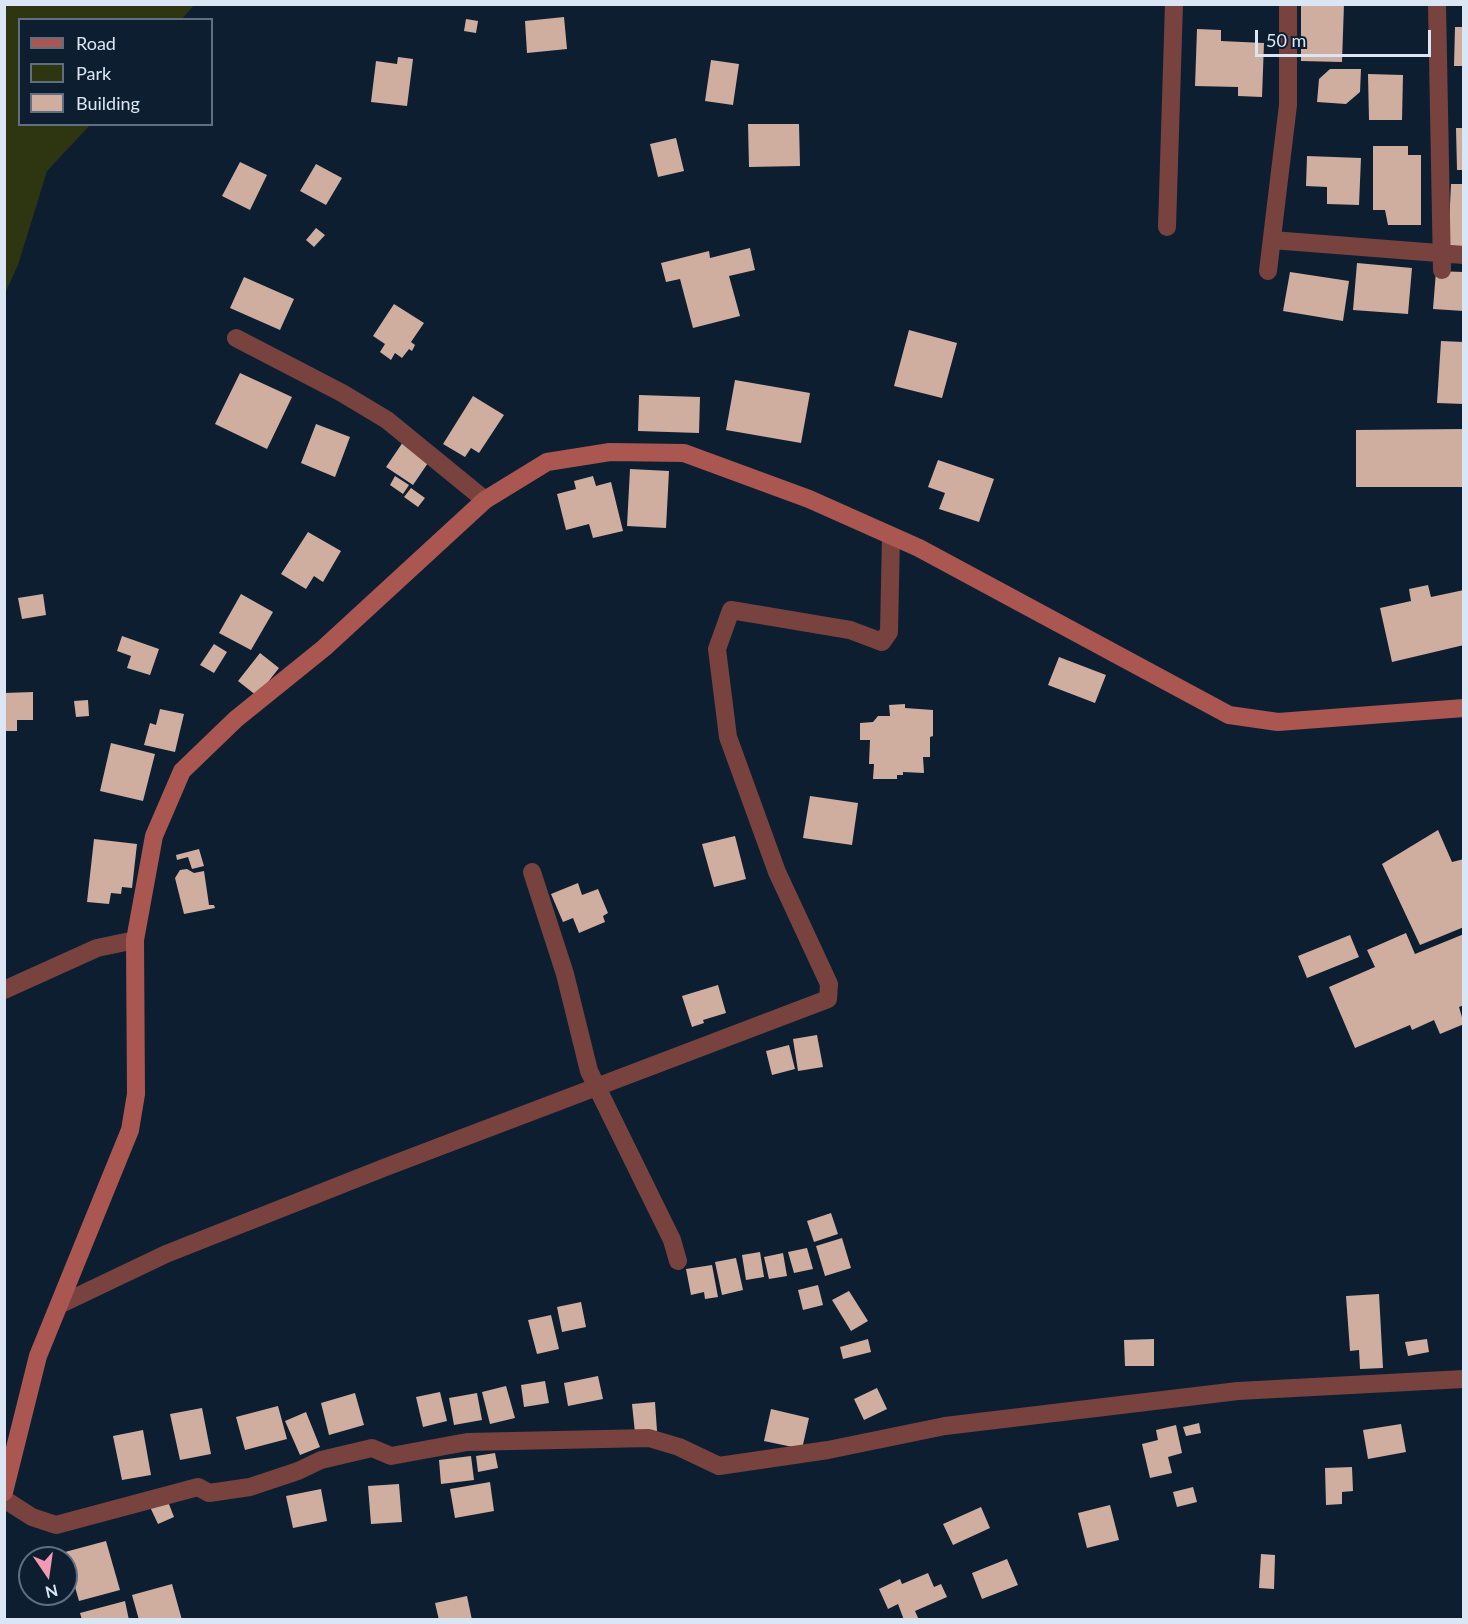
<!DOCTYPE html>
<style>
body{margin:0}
#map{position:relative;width:1468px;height:1624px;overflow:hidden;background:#0e1e31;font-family:Lato,sans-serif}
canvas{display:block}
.frame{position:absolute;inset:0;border:6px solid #dbe6f4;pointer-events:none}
.legend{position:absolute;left:18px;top:18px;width:195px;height:108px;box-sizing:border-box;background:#0e1e31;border:2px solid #606e7f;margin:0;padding:8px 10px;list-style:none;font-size:18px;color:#dbe6f4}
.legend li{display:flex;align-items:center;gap:12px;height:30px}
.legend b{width:30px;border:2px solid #606e7f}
.north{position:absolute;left:18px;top:1546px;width:60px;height:60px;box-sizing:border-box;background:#0e1e31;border:2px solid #606e7f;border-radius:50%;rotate:167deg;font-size:16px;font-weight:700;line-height:24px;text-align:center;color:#dbe6f4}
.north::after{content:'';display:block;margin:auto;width:21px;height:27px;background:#f19ab2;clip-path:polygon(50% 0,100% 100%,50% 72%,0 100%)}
.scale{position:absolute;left:1255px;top:30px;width:176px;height:27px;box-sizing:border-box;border:3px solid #dbe6f4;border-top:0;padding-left:8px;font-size:18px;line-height:21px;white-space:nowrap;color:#dbe6f4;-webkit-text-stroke:4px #0e1e31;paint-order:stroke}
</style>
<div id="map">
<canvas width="1468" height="1624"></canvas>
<div class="frame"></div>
<ul class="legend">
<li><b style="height:8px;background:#ab5751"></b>Road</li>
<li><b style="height:16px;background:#2d3610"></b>Park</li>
<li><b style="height:16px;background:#cfaea0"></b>Building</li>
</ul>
<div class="north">N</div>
<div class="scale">50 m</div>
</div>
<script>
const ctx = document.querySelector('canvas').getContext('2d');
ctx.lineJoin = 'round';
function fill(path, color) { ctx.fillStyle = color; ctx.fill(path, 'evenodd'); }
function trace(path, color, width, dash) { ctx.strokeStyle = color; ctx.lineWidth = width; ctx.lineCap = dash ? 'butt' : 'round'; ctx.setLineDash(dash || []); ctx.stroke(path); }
const green = new Path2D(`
 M 5,4 L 194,5 L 182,19 L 20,20 L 20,124 L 90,125 L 47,171 L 18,265 L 5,293 Z`);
const building = new Path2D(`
 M 1301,4 L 1344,4 L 1342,62 L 1301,61 Z
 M 564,17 L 567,49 L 527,53 L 525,21 Z
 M 466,19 L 478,21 L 476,33 L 464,31 Z
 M 1455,27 L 1464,27 L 1464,66 L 1454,66 Z
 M 1197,29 L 1221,30 L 1221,41 L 1264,43 L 1262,97 L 1238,96 L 1238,87 L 1195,86 Z
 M 398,57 L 413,59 L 407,106 L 371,102 L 376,61 L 397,64 Z
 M 711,60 L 739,64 L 733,105 L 705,101 Z
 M 1330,69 L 1361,69 L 1360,92 L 1346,104 L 1317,102 L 1319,79 Z
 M 1368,74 L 1403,75 L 1402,120 L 1369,120 Z
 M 748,124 L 799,124 L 800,166 L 749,167 Z
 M 1456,128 L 1464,128 L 1464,170 L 1457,170 Z
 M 676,138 L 684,171 L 658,177 L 650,144 Z
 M 1373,146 L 1408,146 L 1408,155 L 1421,155 L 1421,225 L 1388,225 L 1385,210 L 1373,210 Z
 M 1307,156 L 1361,158 L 1359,205 L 1327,204 L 1327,187 L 1306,186 Z
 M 240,162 L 267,175 L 250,210 L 222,196 Z
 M 316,164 L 342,178 L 326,205 L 300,191 Z
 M 1451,184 L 1464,184 L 1464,248 L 1448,248 Z
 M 316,228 L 325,235 L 314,247 L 306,240 Z
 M 750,248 L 755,270 L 729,276 L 740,316 L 693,328 L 680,279 L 666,282 L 661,263 L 709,251 L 710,258 Z
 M 1357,263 L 1412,268 L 1408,314 L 1353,310 Z
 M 1436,271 L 1464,272 L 1464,311 L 1433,309 Z
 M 1290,272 L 1349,281 L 1343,321 L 1283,311 Z
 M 244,277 L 294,299 L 280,330 L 230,308 Z
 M 394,304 L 424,323 L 411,342 L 415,345 L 412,351 L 409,349 L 402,358 L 395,353 L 391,360 L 380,352 L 385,344 L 373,336 Z
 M 909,330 L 957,343 L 942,398 L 894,386 Z
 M 1441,341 L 1464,342 L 1464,404 L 1437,403 Z
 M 240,373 L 292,397 L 267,449 L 215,424 Z
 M 735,380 L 810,393 L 801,443 L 726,430 Z
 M 639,395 L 700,397 L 699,433 L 638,431 Z
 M 473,396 L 504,415 L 479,453 L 471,448 L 465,457 L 443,444 Z
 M 316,424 L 350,437 L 335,477 L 301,463 Z
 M 1464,429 L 1464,487 L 1356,487 L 1356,430 Z
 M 403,442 L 430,460 L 413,485 L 386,467 Z
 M 938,460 L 994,479 L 979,522 L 939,509 L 945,493 L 928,487 Z
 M 630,469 L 669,471 L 666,528 L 627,526 Z
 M 395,476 L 409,485 L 403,494 L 390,485 Z
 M 593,476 L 596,486 L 611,482 L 623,531 L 593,538 L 589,524 L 566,530 L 557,494 L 576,489 L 574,481 Z
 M 411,488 L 425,498 L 418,507 L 404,497 Z
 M 308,532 L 341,551 L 323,582 L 314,576 L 306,589 L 281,574 Z
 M 1428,585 L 1431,597 L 1464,590 L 1464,645 L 1392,662 L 1380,608 L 1411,601 L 1409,589 Z
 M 43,594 L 46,615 L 22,619 L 18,598 Z
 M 241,594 L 273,612 L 251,650 L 219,633 Z
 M 122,636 L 159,649 L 150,675 L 127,668 L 131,656 L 117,651 Z
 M 214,644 L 227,652 L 214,673 L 200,665 Z
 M 260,653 L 279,668 L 257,696 L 238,681 Z
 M 1059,657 L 1106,675 L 1095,703 L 1048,685 Z
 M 33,692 L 33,720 L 17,720 L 17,731 L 4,731 L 4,693 Z
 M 88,700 L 89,716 L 76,717 L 74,701 Z
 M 905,704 L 905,708 L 933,710 L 933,736 L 930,737 L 930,757 L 923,757 L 924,773 L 903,772 L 903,775 L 897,775 L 897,779 L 873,779 L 874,764 L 869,764 L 870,740 L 860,740 L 860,723 L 873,722 L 878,716 L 890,716 L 889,705 Z
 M 160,709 L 184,714 L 175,752 L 144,745 L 150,723 L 156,725 Z
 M 111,743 L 155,754 L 143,801 L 100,791 Z
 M 810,796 L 858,803 L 852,845 L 803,838 Z
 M 1438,830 L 1452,862 L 1464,859 L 1464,927 L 1420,945 L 1382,864 Z
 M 735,836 L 746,879 L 714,887 L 702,844 Z
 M 94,839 L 137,844 L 132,888 L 122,887 L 121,894 L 111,893 L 109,904 L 87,902 Z
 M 199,849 L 204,866 L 192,869 L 188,857 L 177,860 L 176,855 Z
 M 187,869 L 194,873 L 204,871 L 209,905 L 214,905 L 215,908 L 184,914 L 175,878 L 180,870 Z
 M 578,883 L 582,895 L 598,889 L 608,913 L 603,916 L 605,922 L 579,933 L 573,918 L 563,922 L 551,894 Z
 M 1406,933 L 1415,954 L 1464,934 L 1464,1005 L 1459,1007 L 1464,1024 L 1440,1034 L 1434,1020 L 1412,1030 L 1410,1025 L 1355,1048 L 1329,987 L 1375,967 L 1367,950 Z
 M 1350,935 L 1359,957 L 1307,978 L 1298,956 Z
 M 718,985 L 726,1013 L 703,1020 L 704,1023 L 692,1027 L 682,996 Z
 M 817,1035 L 823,1067 L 798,1071 L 793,1039 Z
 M 789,1045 L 795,1069 L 772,1075 L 766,1051 Z
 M 831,1213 L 838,1234 L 814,1242 L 807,1221 Z
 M 842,1238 L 851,1268 L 825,1276 L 816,1246 Z
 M 807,1248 L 813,1269 L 794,1273 L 788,1252 Z
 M 760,1252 L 764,1277 L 746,1280 L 742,1255 Z
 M 783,1253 L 787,1276 L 769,1279 L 764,1257 Z
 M 736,1258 L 743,1290 L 722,1295 L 715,1262 Z
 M 712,1265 L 718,1297 L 705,1299 L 704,1292 L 691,1295 L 686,1269 Z
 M 818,1285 L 823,1305 L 803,1310 L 798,1290 Z
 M 849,1291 L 868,1321 L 851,1331 L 832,1300 Z
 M 1379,1294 L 1383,1368 L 1360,1369 L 1359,1350 L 1350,1351 L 1346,1296 Z
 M 581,1302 L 586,1327 L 562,1332 L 557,1307 Z
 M 551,1315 L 559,1349 L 537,1354 L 528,1320 Z
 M 868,1339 L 871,1352 L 843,1359 L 840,1347 Z
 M 1154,1339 L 1154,1366 L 1125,1366 L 1124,1340 Z
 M 1427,1339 L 1429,1352 L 1408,1356 L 1405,1342 Z
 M 598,1376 L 603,1399 L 568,1406 L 564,1383 Z
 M 545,1381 L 549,1403 L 524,1407 L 521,1385 Z
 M 506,1386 L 515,1418 L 490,1424 L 482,1392 Z
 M 877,1388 L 887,1409 L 864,1420 L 854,1399 Z
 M 440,1392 L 447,1421 L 423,1427 L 416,1397 Z
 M 355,1393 L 364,1425 L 329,1435 L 321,1403 Z
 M 477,1393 L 482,1420 L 454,1425 L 449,1398 Z
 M 655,1402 L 657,1431 L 635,1433 L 632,1404 Z
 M 278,1406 L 287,1439 L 245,1450 L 236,1417 Z
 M 202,1408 L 211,1454 L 180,1460 L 170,1414 Z
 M 771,1409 L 809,1418 L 802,1449 L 764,1441 Z
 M 306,1412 L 320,1447 L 300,1455 L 285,1421 Z
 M 1199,1423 L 1201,1433 L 1186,1436 L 1183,1427 Z
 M 1401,1424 L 1406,1452 L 1368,1459 L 1363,1430 Z
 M 1176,1425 L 1182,1453 L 1168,1457 L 1172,1473 L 1150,1478 L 1142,1444 L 1158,1440 L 1156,1430 Z
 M 143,1430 L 151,1475 L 122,1480 L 113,1436 Z
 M 495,1453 L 498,1468 L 478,1472 L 476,1456 Z
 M 471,1456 L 474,1480 L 441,1484 L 439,1460 Z
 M 1352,1467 L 1353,1491 L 1342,1492 L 1342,1504 L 1326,1505 L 1325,1468 Z
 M 490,1482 L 494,1511 L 455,1518 L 450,1489 Z
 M 399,1484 L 402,1522 L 371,1524 L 368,1486 Z
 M 1193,1487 L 1197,1502 L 1177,1507 L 1173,1492 Z
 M 321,1489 L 327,1521 L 293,1528 L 286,1496 Z
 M 167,1499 L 174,1517 L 158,1524 L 150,1507 Z
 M 1110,1505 L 1119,1540 L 1087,1548 L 1078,1513 Z
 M 981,1507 L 990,1528 L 953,1545 L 943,1524 Z
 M 106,1541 L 120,1590 L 79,1601 L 65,1552 Z
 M 1261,1554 L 1275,1555 L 1274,1589 L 1259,1588 Z
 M 1007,1559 L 1018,1585 L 982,1599 L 972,1573 Z
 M 928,1573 L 934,1587 L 941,1584 L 947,1597 L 915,1611 L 919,1620 L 904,1620 L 898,1604 L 888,1609 L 879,1589 L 900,1579 L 902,1584 Z
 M 172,1584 L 182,1620 L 139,1620 L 132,1595 Z
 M 467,1596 L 472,1620 L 439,1620 L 435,1603 Z
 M 125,1601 L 129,1620 L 82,1620 L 80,1613 Z`);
const street = new Path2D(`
 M 1437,4 L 1442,270
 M 1167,227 L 1174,4
 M 1272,240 L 1464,255
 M 1268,271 L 1288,105 L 1288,4
 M 236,338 L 342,393 L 387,420 L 485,500
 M 532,872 L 565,974 L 589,1071 L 672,1240 L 678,1261
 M 4,990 L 97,948 L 135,940
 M 59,1305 L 166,1254 L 386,1167 L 828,999 L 829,984 L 777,872 L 728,737 L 717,649 L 731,610 L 850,630 L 882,642 L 889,632 L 891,536
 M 4,1499 L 32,1517 L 56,1525 L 198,1487 L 209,1493 L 250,1487 L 298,1471 L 321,1460 L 372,1448 L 391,1456 L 467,1442 L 649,1438 L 679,1447 L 719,1466 L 828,1450 L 945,1426 L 1238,1391 L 1464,1379`);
const secondary = new Path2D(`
 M 4,1492 L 38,1356 L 130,1130 L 136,1094 L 135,940 L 154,836 L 182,771 L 236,719 L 324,648 L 485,500 L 547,462 L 610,452 L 684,453 L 809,499 L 919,548 L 1229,715 L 1278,722 L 1464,708`);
fill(green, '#2d3610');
fill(building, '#cfaea0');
trace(street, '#78433f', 18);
trace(secondary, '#ab5751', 18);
</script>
